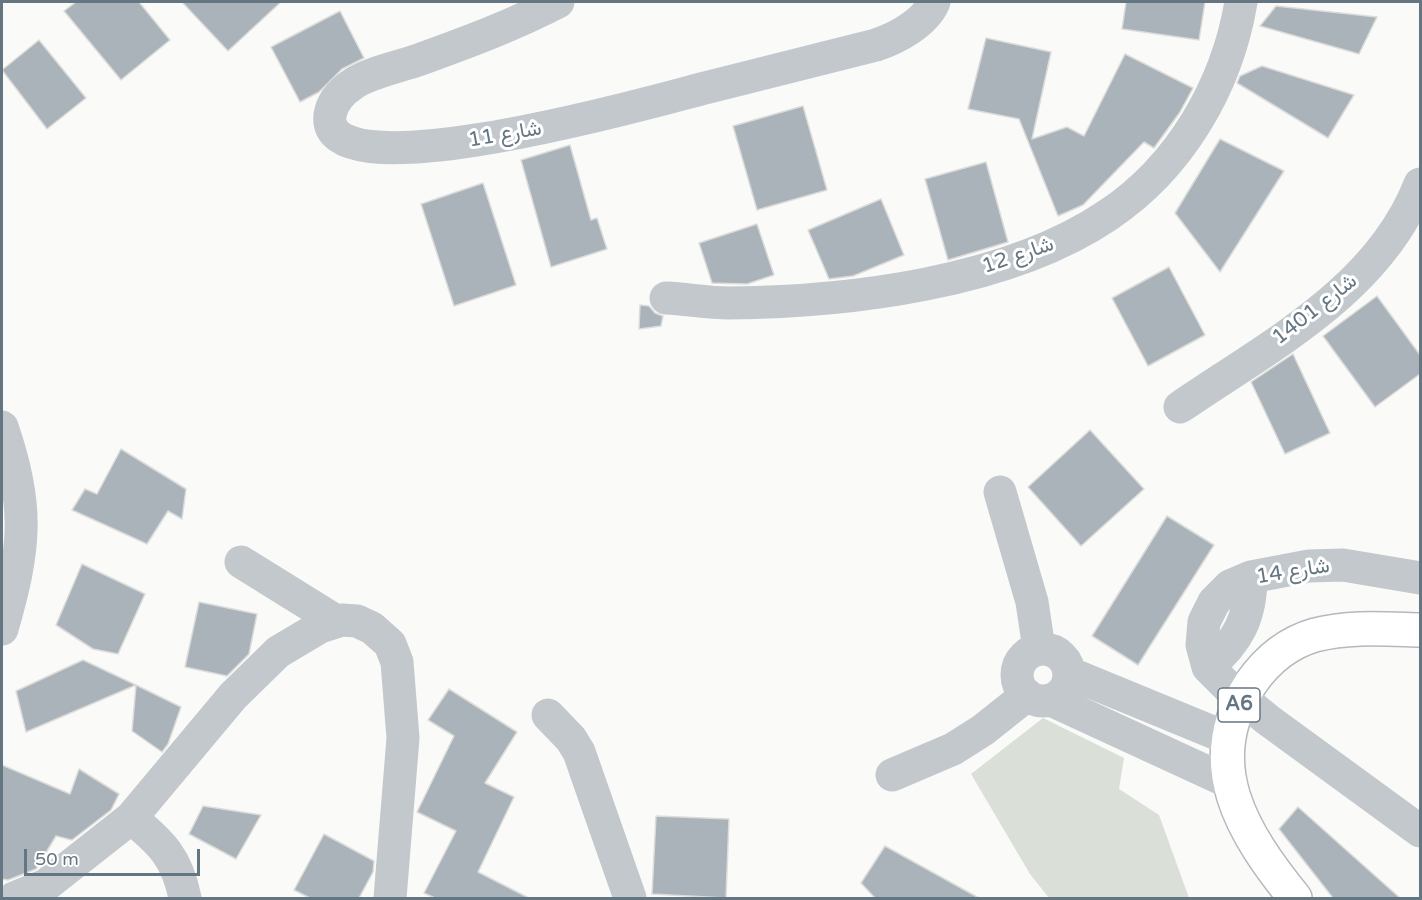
<!DOCTYPE html>
<meta charset="utf-8">
<style>
body{margin:0}
#map{position:relative;width:1422px;height:900px;overflow:hidden;background:#fafaf8;font-family:"Varela Round",sans-serif}
canvas{display:block}
.frame{position:absolute;inset:0;border:3px solid #657683;pointer-events:none}
.scale{position:absolute;left:24px;top:849px;width:176px;height:27px;box-sizing:border-box;border:3px solid #657683;border-top:0;padding-left:8px;font-size:18px;line-height:21px;white-space:nowrap;color:#657683;-webkit-text-stroke:4px #fff;paint-order:stroke}
</style>
<div id="map">
<canvas width="1422" height="900"></canvas>
<div class="frame"></div>
<div class="scale">50 m</div>
</div>
<script>
const ctx = document.querySelector('canvas').getContext('2d');
ctx.lineJoin = 'round';
function fill(path, color) { ctx.fillStyle = color; ctx.fill(path, 'evenodd'); }
function trace(path, color, width, dash) { ctx.strokeStyle = color; ctx.lineWidth = width; ctx.lineCap = dash ? 'butt' : 'round'; ctx.setLineDash(dash || []); ctx.stroke(path); }
function drawText(font, color, halo, rows, align = 'center') {
  ctx.font = font + ' "Varela Round",Vazirmatn,sans-serif'; ctx.lineWidth = 6; ctx.setLineDash([]); ctx.textBaseline = 'middle'; ctx.strokeStyle = halo; ctx.fillStyle = color; for (const [text, x, y, turn = 0] of rows) {
    ctx.save(); ctx.translate(x, y); ctx.rotate((+turn || 0) * Math.PI / 180); ctx.textAlign = isNaN(turn) ? turn : align; if (halo) ctx.strokeText(text, 0, 0); ctx.fillText(text, 0, 0); ctx.restore();
  }
}
const green = new Path2D(`
 M 1043,718 L 1124,758 L 1119,789 L 1159,815 L 1189,898 L 1049,898 L 1030,874 L 971,774 Z`);
const building = new Path2D(`
 M 76,2 L 139,2 L 170,40 L 121,80 L 64,11 Z
 M 182,2 L 281,2 L 228,51 Z
 M 1126,2 L 1205,2 L 1199,40 L 1122,29 Z
 M 1276,6 L 1377,17 L 1359,54 L 1260,26 Z
 M 340,11 L 364,58 L 342,69 L 319,92 L 300,102 L 271,47 Z
 M 986,38 L 1051,52 L 1032,139 L 1067,127 L 1084,136 L 1125,54 L 1193,88 L 1180,112 L 1154,148 L 1144,142 L 1083,205 L 1058,216 L 1019,119 L 968,109 Z
 M 39,40 L 86,98 L 47,129 L 2,70 Z
 M 1262,66 L 1354,95 L 1328,138 L 1237,83 L 1240,76 Z
 M 803,106 L 827,190 L 757,210 L 733,126 Z
 M 1220,139 L 1284,171 L 1220,272 L 1175,213 Z
 M 570,145 L 591,220 L 597,218 L 607,249 L 551,267 L 521,160 Z
 M 986,162 L 1008,242 L 948,260 L 925,179 Z
 M 483,183 L 516,285 L 454,306 L 421,204 Z
 M 881,199 L 904,255 L 853,276 L 829,279 L 808,230 Z
 M 757,224 L 774,275 L 747,284 L 712,283 L 699,243 Z
 M 1169,267 L 1205,335 L 1148,366 L 1112,298 Z
 M 1377,296 L 1420,355 L 1420,374 L 1375,407 L 1323,336 Z
 M 640,305 L 649,306 L 655,313 L 663,316 L 661,326 L 639,329 Z
 M 1293,354 L 1330,433 L 1285,454 L 1251,382 Z
 M 1090,430 L 1144,489 L 1081,546 L 1028,487 Z
 M 121,449 L 186,489 L 182,519 L 168,511 L 147,544 L 72,510 L 85,489 L 97,494 Z
 M 1167,516 L 1214,545 L 1138,665 L 1092,636 Z
 M 82,564 L 145,594 L 118,654 L 93,649 L 56,625 Z
 M 199,602 L 257,614 L 249,654 L 227,676 L 185,667 Z
 M 83,660 L 136,685 L 26,732 L 16,691 Z
 M 136,685 L 181,707 L 168,744 L 162,752 L 132,731 Z
 M 449,689 L 517,732 L 485,783 L 514,797 L 478,872 L 529,898 L 435,898 L 424,893 L 456,831 L 417,812 L 454,736 L 428,720 Z
 M 2,765 L 70,794 L 79,769 L 119,794 L 111,810 L 72,840 L 56,836 L 36,869 L 8,880 L 2,879 Z
 M 203,806 L 261,815 L 236,859 L 189,834 Z
 M 1298,807 L 1400,898 L 1333,898 L 1279,829 Z
 M 656,816 L 729,819 L 726,898 L 652,894 Z
 M 324,834 L 374,861 L 373,872 L 359,898 L 310,898 L 294,890 Z
 M 885,846 L 979,898 L 875,898 L 861,883 Z`);
const minor = new Path2D(`
 M 558,2 C 514,25 468,42 421,59 C 402,66 368,73 353,84 C 341,92 332,102 330,115 C 319,198 665,98 705,88 C 762,74 819,59 876,45 C 897,38 925,23 934,2
 M 666,298 C 687,299 708,303 729,303 C 848,302 1008,283 1108,215 C 1180,167 1227,86 1241,2
 M 1180,407 C 1269,346 1379,290 1420,184
 M 2,427 C 30,507 25,549 2,629
 M 1000,492 L 1032,602 L 1039,649
 M 241,562 L 336,621
 M 1420,578 L 1343,565 L 1309,566 L 1251,577 L 1230,586 L 1214,602 L 1204,622 L 1202,645 L 1208,667 L 1229,688 L 1268,720 L 1420,831
 M1017 675a26 26 0 1 1 52 0a26 26 0 1 1-52 0Z
 M 1208,667 C 1238,642 1251,617 1251,577
 M 1069,673 L 1227,738
 M 1051,700 L 1231,783
 M 548,715 L 571,739 L 579,752 L 630,898
 M 892,775 L 953,749 L 983,730 L 1027,695
 M 131,818 C 162,843 177,858 185,898
 M 14,898 L 46,885 L 131,818 L 233,696 L 278,652 L 320,627 L 342,620 L 357,621 L 372,628 L 390,644 L 397,662 L 403,738 L 390,898`);
const highway = new Path2D(`
 M 1295,898 C 1243,834 1198,763 1251,683 C 1267,660 1287,643 1315,635 C 1349,626 1386,629 1420,630`);
const shields = [
 [1239,705,42]
];
const shieldNames = [
 ["A6",1239,705]
];
const streetNames = [
 ["شارع 11",505,135,-10],
 ["شارع 12",1018,256,-19],
 ["شارع 1401",1315,310,-38],
 ["شارع 14",1293,572,-9]
];
fill(green, '#dadfd7');
fill(building, '#aab3b9');
trace(building, '#dcdcda', 1.5);
trace(highway, '#b4b9bd', 36);
trace(minor, '#c3c8cc', 33);
trace(highway, '#fff', 33);
for (const [x, y, w] of shields) { const box = new Path2D(); box.roundRect(x - w / 2, y - 17, w, 34, 4.5); ctx.fillStyle = '#fff'; ctx.fill(box); trace(box, '#657683', 1.5); }
drawText('bold 20px', '#657683', null, shieldNames);
drawText('21px', '#657683', '#fff', streetNames);
</script>
